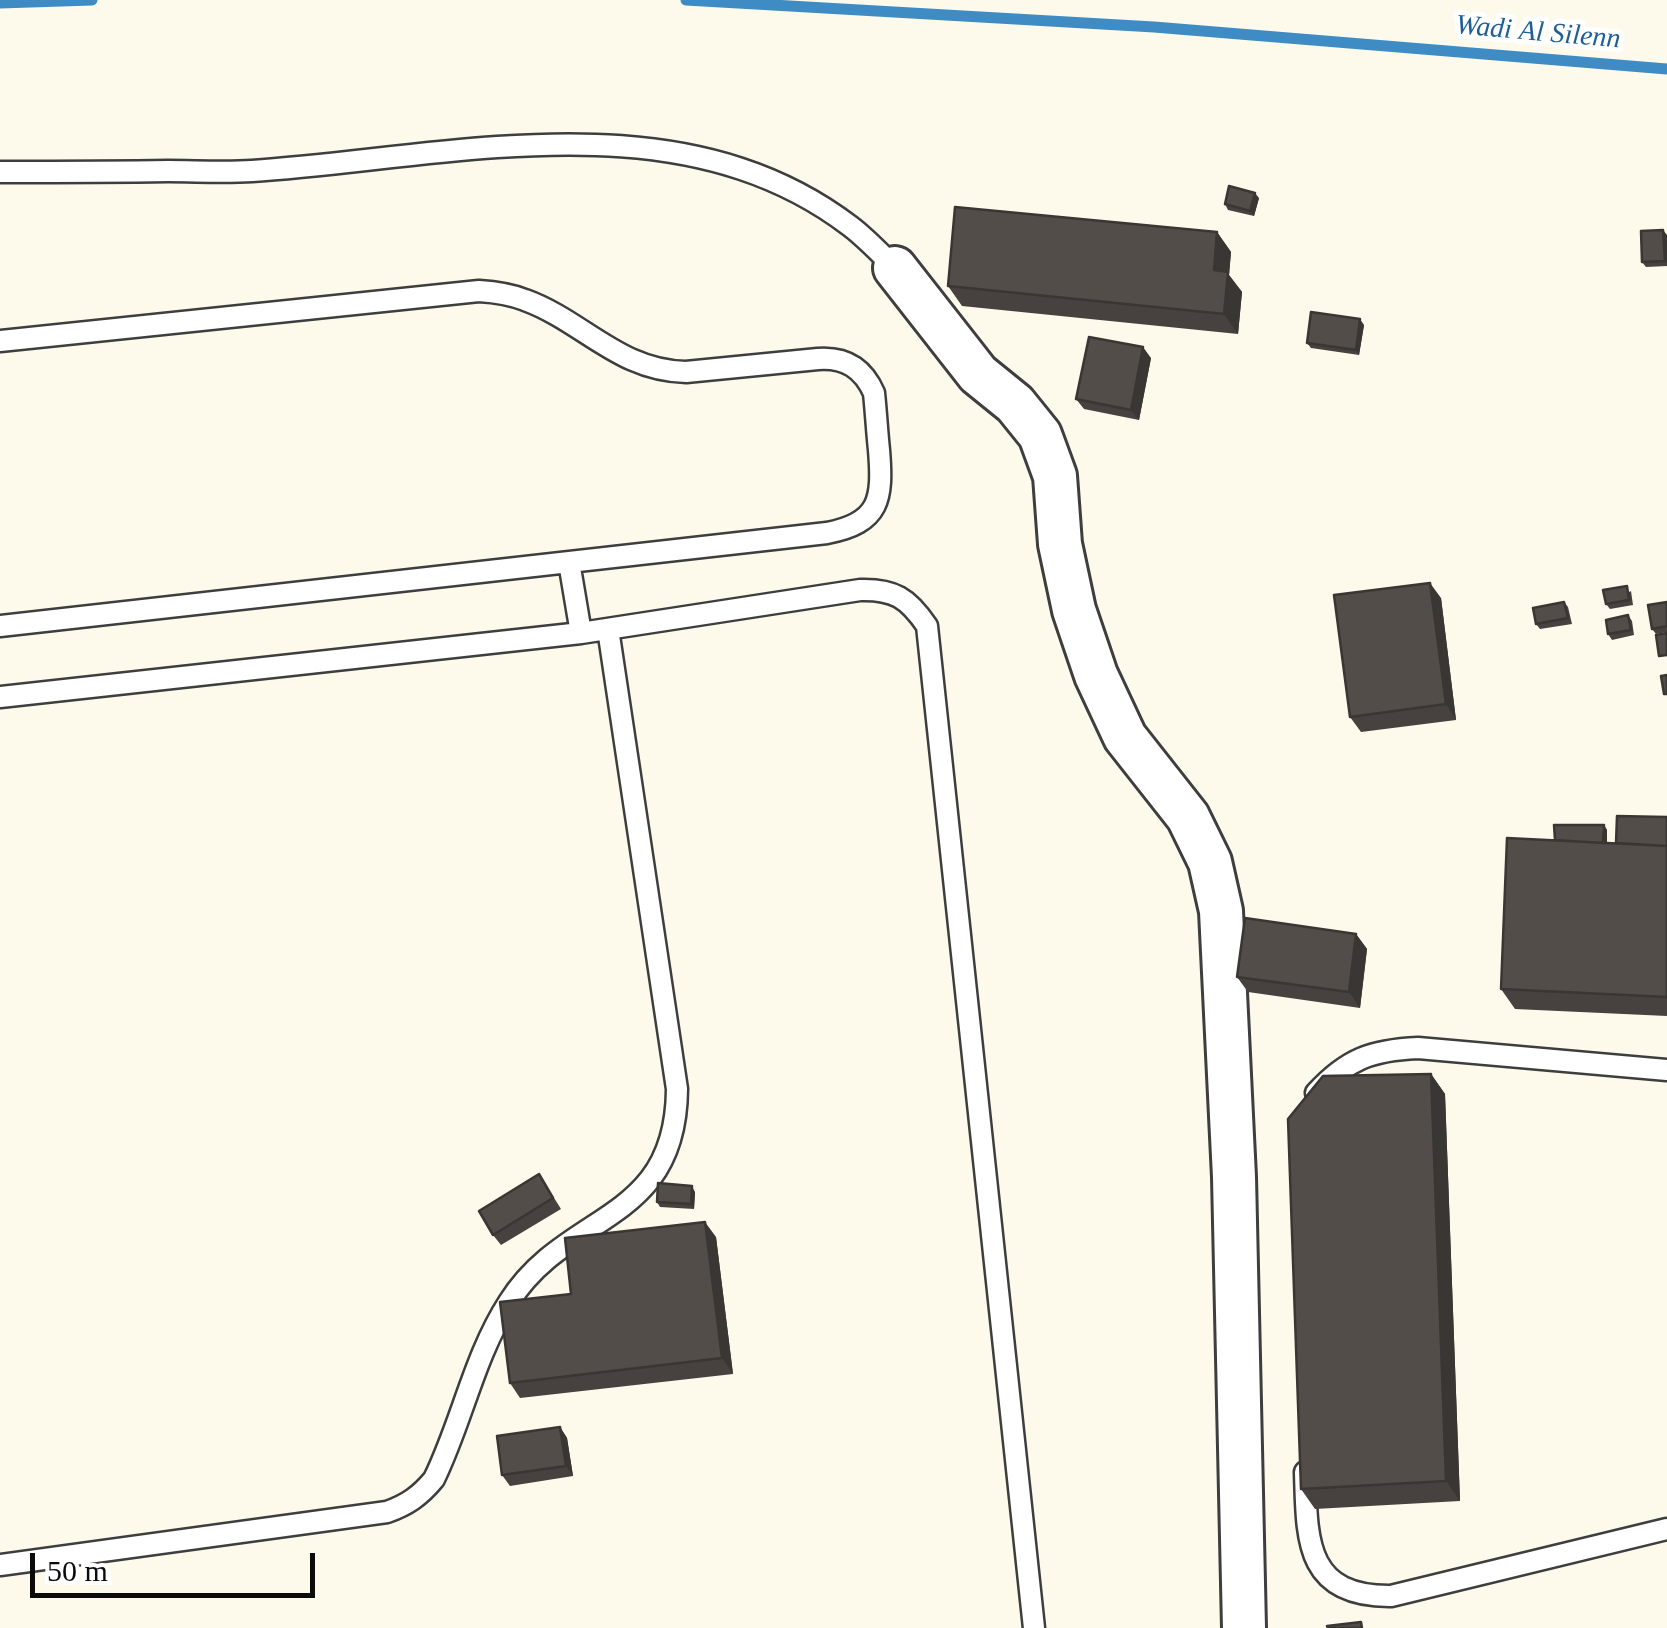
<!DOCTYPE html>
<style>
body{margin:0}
#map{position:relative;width:1667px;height:1628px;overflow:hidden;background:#fefaeb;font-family:Georgia,serif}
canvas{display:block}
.scale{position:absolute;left:30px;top:1553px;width:285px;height:45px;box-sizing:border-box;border:5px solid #0b0b0b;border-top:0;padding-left:12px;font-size:30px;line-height:35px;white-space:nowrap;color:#0b0b0b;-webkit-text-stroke:8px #fff;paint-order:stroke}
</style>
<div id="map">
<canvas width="1667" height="1628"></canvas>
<div class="scale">50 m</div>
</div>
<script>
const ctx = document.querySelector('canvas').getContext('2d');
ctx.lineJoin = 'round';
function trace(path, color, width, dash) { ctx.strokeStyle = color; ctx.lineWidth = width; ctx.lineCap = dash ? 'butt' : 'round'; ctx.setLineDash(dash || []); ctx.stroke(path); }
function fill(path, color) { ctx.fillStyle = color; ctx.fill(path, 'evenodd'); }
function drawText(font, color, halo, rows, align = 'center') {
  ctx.font = font + ' Georgia,serif'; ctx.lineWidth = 10; ctx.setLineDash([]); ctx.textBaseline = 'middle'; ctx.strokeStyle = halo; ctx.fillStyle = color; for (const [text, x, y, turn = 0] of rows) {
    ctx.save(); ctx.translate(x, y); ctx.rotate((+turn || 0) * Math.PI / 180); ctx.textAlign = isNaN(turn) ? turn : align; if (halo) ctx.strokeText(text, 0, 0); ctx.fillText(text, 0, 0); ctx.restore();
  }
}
const stream = new Path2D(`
 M 686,0 L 1154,27 L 1667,69
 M 0,3 L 92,0`);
const service = new Path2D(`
 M 0,172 C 56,172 112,172 168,171 C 195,171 224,173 252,171 C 449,158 678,95 850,226 C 866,238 881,254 895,268
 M 0,341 L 479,291 C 495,292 510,294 525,300 C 583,321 619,371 686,372 L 818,359 C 845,357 863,368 874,393 C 876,412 877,431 879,450 C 883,499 880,523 827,533 L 0,626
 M 569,562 L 581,633
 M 0,697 L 581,633 L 860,590 C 894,589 908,598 927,626 L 1034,1628
 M 1316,1093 C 1347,1059 1372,1050 1418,1048 L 1667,1070
 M 1305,1472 C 1307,1538 1304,1597 1391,1596 L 1667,1529
 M 0,1565 L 387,1512 C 407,1505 420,1496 434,1479 C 462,1422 474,1356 509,1302 C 567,1210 676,1225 677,1089 L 608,629`);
const minor = new Path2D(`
 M 895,268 L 978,374 L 1015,404 L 1040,435 L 1055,476 L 1060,544 L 1074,610 L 1096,675 L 1125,737 L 1188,817 L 1210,862 L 1221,911 L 1234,1177 L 1244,1628`);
const wall = new Path2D(`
 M 1259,198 L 1254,216 L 1228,210 L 1225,204 Z
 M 1217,232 L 1231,252 L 1229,275 L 1242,292 L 1238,334 L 962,306 L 948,286 Z
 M 1667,235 L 1667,266 L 1646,267 L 1642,262 Z
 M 1364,325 L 1359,355 L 1311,348 L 1307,343 Z
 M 1151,358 L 1139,420 L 1084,409 L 1076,399 Z
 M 1631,591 L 1633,605 L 1610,609 L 1606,604 Z
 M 1441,598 L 1456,720 L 1361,732 L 1350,717 Z
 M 1564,602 L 1568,607 L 1572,624 L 1540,629 L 1536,624 Z
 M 1667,602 L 1667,632 L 1656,634 L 1652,629 Z
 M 1628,615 L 1632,621 L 1634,635 L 1612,640 L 1608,634 Z
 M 1667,817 L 1667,1016 L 1515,1009 L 1501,989 L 1555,840 L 1604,825 L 1607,830 L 1607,843 L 1616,843 Z
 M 1356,934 L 1367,949 L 1360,1008 L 1248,992 L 1237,977 Z
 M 1431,1074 L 1445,1094 L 1460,1501 L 1315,1509 L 1301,1489 Z
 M 546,1185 L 561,1209 L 501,1245 L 493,1235 Z
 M 695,1192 L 694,1209 L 660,1207 L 657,1202 Z
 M 716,1237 L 733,1374 L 520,1398 L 510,1383 L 571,1294 Z
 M 560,1427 L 567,1438 L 573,1476 L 510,1486 L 502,1475 Z`);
const shadedWall = new Path2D(`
 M 1255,193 L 1259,198 L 1254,216 L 1250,211 Z
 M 1663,230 L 1667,235 L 1667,263 L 1665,261 Z
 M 1217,232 L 1231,252 L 1229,275 L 1242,292 L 1238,334 L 1224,314 L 1214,270 Z
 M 1360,319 L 1364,325 L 1359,355 L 1356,350 Z
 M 1143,347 L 1151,358 L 1139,420 L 1131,410 Z
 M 1430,583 L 1441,598 L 1456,720 L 1446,704 Z
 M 1604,825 L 1607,830 L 1607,857 L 1603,852 Z
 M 1356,934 L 1367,949 L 1360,1008 L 1349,992 Z
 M 1431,1074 L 1445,1094 L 1460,1501 L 1446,1481 Z
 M 692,1186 L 695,1192 L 694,1209 L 691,1204 Z
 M 705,1222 L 716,1237 L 733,1374 L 722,1358 Z
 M 560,1427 L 567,1438 L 573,1476 L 566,1466 Z`);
const building = new Path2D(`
 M 1229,186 L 1255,193 L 1250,211 L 1225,204 Z
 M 955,207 L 1217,232 L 1214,270 L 1228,272 L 1224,314 L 948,286 Z
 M 1663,230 L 1665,261 L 1642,262 L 1641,231 Z
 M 1311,312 L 1360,319 L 1356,350 L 1307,343 Z
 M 1089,337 L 1143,347 L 1131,410 L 1076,399 Z
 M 1430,583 L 1446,704 L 1350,717 L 1334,595 Z
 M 1627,586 L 1629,600 L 1606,604 L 1603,590 Z
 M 1564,602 L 1568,618 L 1536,624 L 1533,608 Z
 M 1667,602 L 1667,626 L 1652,629 L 1648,605 Z
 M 1628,615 L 1631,630 L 1608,634 L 1606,620 Z
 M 1667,633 L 1667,655 L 1659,656 L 1656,635 Z
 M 1667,675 L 1667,694 L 1664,694 L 1661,676 Z
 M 1617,816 L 1667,817 L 1667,846 L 1616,843 Z
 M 1554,825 L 1604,825 L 1603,843 L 1555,840 Z
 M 1507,838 L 1667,846 L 1667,997 L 1501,989 Z
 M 1245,918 L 1356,934 L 1349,992 L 1237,977 Z
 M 1431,1074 L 1446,1481 L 1301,1489 L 1288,1119 L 1323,1076 Z
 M 539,1174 L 553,1198 L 493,1235 L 479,1211 Z
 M 658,1183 L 692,1186 L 691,1204 L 657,1202 Z
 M 705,1222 L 722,1358 L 510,1383 L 500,1302 L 571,1294 L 565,1238 Z
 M 560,1427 L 566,1466 L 502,1475 L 497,1436 Z
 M 1361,1622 L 1362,1628 L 1328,1628 L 1327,1626 Z`);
const waterNames = [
 ["Wadi Al Silenn",1538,33,5]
];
trace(stream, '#3f8cc4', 11);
trace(service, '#3e3e3e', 25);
trace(minor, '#3e3e3e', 48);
trace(service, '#fff', 20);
trace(minor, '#fff', 42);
fill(wall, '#47423f');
fill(shadedWall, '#3a3633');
fill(building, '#534d49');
trace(building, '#3a3633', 2.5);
drawText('italic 28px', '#1d5e95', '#fff', waterNames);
</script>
